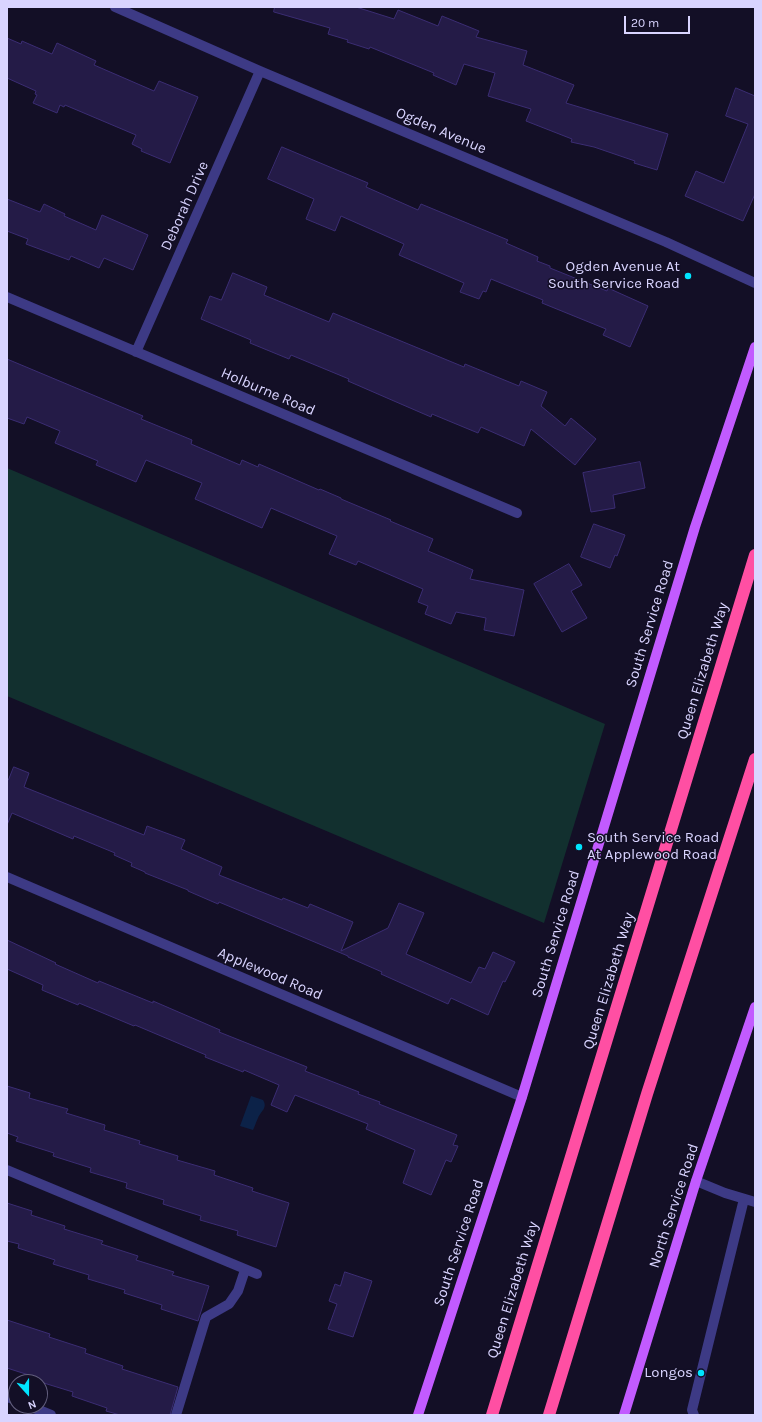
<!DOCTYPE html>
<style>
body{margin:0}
#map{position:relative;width:762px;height:1422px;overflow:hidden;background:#130f26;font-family:Karla,sans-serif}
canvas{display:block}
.frame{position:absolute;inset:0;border:8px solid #d9d4ff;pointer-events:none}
.north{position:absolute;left:8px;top:1374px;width:40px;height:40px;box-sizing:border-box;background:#130f26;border:1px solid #625e7d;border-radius:50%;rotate:159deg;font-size:11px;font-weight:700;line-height:16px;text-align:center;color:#d9d4ff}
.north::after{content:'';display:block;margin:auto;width:14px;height:18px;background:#00e5ff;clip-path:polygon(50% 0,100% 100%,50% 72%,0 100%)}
.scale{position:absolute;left:624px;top:16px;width:66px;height:18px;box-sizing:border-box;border:2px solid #d9d4ff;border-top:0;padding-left:5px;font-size:12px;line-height:14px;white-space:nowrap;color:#d9d4ff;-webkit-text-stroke:3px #130f26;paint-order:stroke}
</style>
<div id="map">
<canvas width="762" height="1422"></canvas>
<div class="frame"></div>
<div class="north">N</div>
<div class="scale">20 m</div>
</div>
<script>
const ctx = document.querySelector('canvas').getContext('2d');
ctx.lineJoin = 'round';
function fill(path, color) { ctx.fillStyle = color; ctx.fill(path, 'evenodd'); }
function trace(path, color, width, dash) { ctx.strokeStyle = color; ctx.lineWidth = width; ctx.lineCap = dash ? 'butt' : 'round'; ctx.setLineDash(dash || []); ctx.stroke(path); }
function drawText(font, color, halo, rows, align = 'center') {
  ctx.font = font + ' Karla,sans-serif'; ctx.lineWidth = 3; ctx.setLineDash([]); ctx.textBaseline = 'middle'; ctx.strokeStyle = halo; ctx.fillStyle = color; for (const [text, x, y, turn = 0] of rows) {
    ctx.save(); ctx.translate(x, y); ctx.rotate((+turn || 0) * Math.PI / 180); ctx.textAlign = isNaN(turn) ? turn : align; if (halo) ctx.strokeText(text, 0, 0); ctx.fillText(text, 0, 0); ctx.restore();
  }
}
const green = new Path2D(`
 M 7,468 L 605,724 L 544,923 L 7,696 Z`);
const water = new Path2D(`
 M 251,1096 L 263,1100 C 268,1108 261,1111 258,1118 C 256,1122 255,1126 253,1130 L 240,1126 Z`);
const building = new Path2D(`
 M 275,7 L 356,7 L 394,19 L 398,10 L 438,26 L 442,16 L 479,31 L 476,37 L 527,51 L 523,65 L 574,85 L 566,103 L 668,134 L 657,170 L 634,163 L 635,161 L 594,147 L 571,142 L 572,139 L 526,121 L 531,109 L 488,96 L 495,73 L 464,64 L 456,85 L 433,75 L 434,73 L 370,47 L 369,49 L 347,42 L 348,40 L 328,34 L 330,28 L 274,12 Z
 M 7,38 L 21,44 L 22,41 L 52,54 L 57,43 L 96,61 L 94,65 L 154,91 L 159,81 L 198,97 L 170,163 L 141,151 L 142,149 L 132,144 L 136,135 L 65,105 L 64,107 L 60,105 L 57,113 L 33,103 L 37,95 L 35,94 L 36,91 L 7,78 Z
 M 736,88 L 755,96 L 755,194 L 743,221 L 685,196 L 696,171 L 724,183 L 748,124 L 726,116 Z
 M 282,147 L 368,183 L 366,187 L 418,210 L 421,204 L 508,240 L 506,243 L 538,257 L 537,261 L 550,266 L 550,268 L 607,291 L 608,288 L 648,306 L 630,347 L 603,335 L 606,329 L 542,303 L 543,300 L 491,279 L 486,292 L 483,291 L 479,299 L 460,292 L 464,283 L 399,255 L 404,244 L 341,216 L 335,231 L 306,219 L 314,199 L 268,179 Z
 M 7,199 L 40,212 L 44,204 L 65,214 L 64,216 L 96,230 L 102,215 L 148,235 L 133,270 L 104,258 L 99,268 L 71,256 L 69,260 L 26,244 L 28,239 L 7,231 Z
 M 233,273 L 267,287 L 264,295 L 329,322 L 333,313 L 464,367 L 465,364 L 519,386 L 521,381 L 547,392 L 541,406 L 565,426 L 571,418 L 596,439 L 575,465 L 531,429 L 524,446 L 481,427 L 478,433 L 432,414 L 431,417 L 394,401 L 348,381 L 349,379 L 291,355 L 289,359 L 250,343 L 251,340 L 201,319 L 210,296 L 221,300 Z
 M 7,359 L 143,416 L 141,419 L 192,440 L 191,444 L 240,465 L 242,460 L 258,467 L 259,464 L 319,490 L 320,489 L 341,498 L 341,499 L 391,520 L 390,521 L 433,539 L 428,551 L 473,570 L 470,579 L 524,590 L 514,636 L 484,630 L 486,618 L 456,612 L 451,624 L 425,614 L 428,606 L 418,602 L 423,589 L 358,561 L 356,565 L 329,554 L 337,536 L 271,508 L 262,528 L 195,499 L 202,483 L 146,460 L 136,482 L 96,465 L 98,461 L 55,443 L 60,431 L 27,417 L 24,424 L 7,418 Z
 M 640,462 L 645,488 L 613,495 L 615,508 L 591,512 L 583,473 Z
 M 594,524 L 625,535 L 617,556 L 615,555 L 610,568 L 581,557 Z
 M 569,564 L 582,585 L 571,591 L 587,618 L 562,632 L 534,584 Z
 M 14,767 L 29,773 L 24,787 L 144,835 L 147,826 L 185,840 L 181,849 L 222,867 L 219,875 L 282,900 L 283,898 L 308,908 L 310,904 L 353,922 L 341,951 L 388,928 L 399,903 L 424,913 L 406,954 L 471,983 L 479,967 L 485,969 L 493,952 L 515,962 L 505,982 L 503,981 L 488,1015 L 451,998 L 448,1004 L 381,974 L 382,972 L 348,957 L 348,956 L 219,902 L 218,904 L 188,891 L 188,890 L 145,873 L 145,872 L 131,866 L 132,863 L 114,855 L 115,853 L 74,836 L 73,839 L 12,813 L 7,825 L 7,780 L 8,780 Z
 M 7,940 L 56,963 L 55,964 L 98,983 L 99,981 L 153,1003 L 153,1001 L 220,1030 L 219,1032 L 307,1067 L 305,1071 L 359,1092 L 358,1094 L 380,1102 L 379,1104 L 457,1135 L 453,1145 L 458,1146 L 451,1162 L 446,1160 L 431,1195 L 403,1183 L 415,1150 L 366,1129 L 368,1124 L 295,1095 L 287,1112 L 271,1105 L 279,1085 L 244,1070 L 243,1072 L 205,1057 L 206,1055 L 135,1025 L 134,1026 L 79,1003 L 78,1005 L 42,990 L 43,985 L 7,969 Z
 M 7,1086 L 30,1093 L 29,1098 L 68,1109 L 66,1113 L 105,1125 L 104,1130 L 140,1141 L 139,1144 L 178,1156 L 177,1160 L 215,1171 L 214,1175 L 253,1188 L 252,1191 L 289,1203 L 276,1247 L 237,1235 L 238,1231 L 200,1220 L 201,1216 L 163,1204 L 164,1200 L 126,1188 L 127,1183 L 90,1172 L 91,1168 L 53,1156 L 54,1153 L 16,1141 L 18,1137 L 7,1133 Z
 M 7,1203 L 32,1211 L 31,1215 L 65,1226 L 64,1229 L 103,1241 L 101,1244 L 138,1256 L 136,1260 L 174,1272 L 172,1275 L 209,1286 L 198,1321 L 161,1309 L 162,1305 L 124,1293 L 125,1290 L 88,1279 L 89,1275 L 53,1264 L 55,1260 L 18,1248 L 19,1244 L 7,1241 Z
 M 345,1272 L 372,1281 L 353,1337 L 328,1329 L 337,1304 L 329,1301 L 335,1284 L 340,1286 Z
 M 7,1320 L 50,1334 L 49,1337 L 86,1349 L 85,1353 L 123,1366 L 122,1369 L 178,1387 L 170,1415 L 120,1415 L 106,1411 L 107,1408 L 72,1396 L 73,1392 L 34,1380 L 35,1377 L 7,1368 Z`);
const minor = new Path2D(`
 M 115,7 L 260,71 L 666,242 L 755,283
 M 7,297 L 517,513
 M 136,352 L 260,71
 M 7,877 L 522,1097
 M 7,1170 L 257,1274
 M 696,1181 L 725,1193 L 755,1202
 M 7,1397 L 16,1400
 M 29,1406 L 51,1415
 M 176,1415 L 206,1317 L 229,1304 L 238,1291 L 245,1270
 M 694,1415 L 692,1410 L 744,1199`);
const major = new Path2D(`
 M 418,1415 L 522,1097 L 695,527 L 755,347
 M 624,1415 L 696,1181 L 755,1007`);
const highway = new Path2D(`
 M 492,1415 L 755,555
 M 549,1415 L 647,1094 L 755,759`);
const markers = [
 [688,276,4,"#00e5ff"],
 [579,847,4,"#00e5ff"],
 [701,1373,4,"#00e5ff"]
];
const streetNames = [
 ["Ogden Avenue",441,131,23],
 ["Deborah Drive",185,206,-66],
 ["Holburne Road",268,392,23],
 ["South Service Road",650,624,-73],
 ["Queen Elizabeth Way",703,671,-73],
 ["South Service Road",556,934,-73],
 ["Applewood Road",270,974,23],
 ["Queen Elizabeth Way",609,981,-73],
 ["North Service Road",674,1206,-72],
 ["South Service Road",459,1243,-72],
 ["Queen Elizabeth Way",513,1290,-73]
];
const poiNames = [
 ["Ogden Avenue At",680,267],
 ["South Service Road",680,284],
 ["South Service Road",587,838,"left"],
 ["At Applewood Road",587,855,"left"],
 ["Longos",693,1373]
];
fill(green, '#12302f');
fill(water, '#0c2248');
fill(building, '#241b47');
trace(building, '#3b2d73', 1);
trace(minor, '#3d3a85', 10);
trace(major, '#c25bff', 10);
trace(highway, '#ff4fa3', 12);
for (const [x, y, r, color] of markers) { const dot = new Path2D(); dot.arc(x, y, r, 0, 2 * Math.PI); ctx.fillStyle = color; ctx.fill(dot); trace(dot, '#130f26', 1.5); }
drawText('15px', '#d9d4ff', '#130f26', streetNames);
drawText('15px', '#d9d4ff', '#130f26', poiNames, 'right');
</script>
